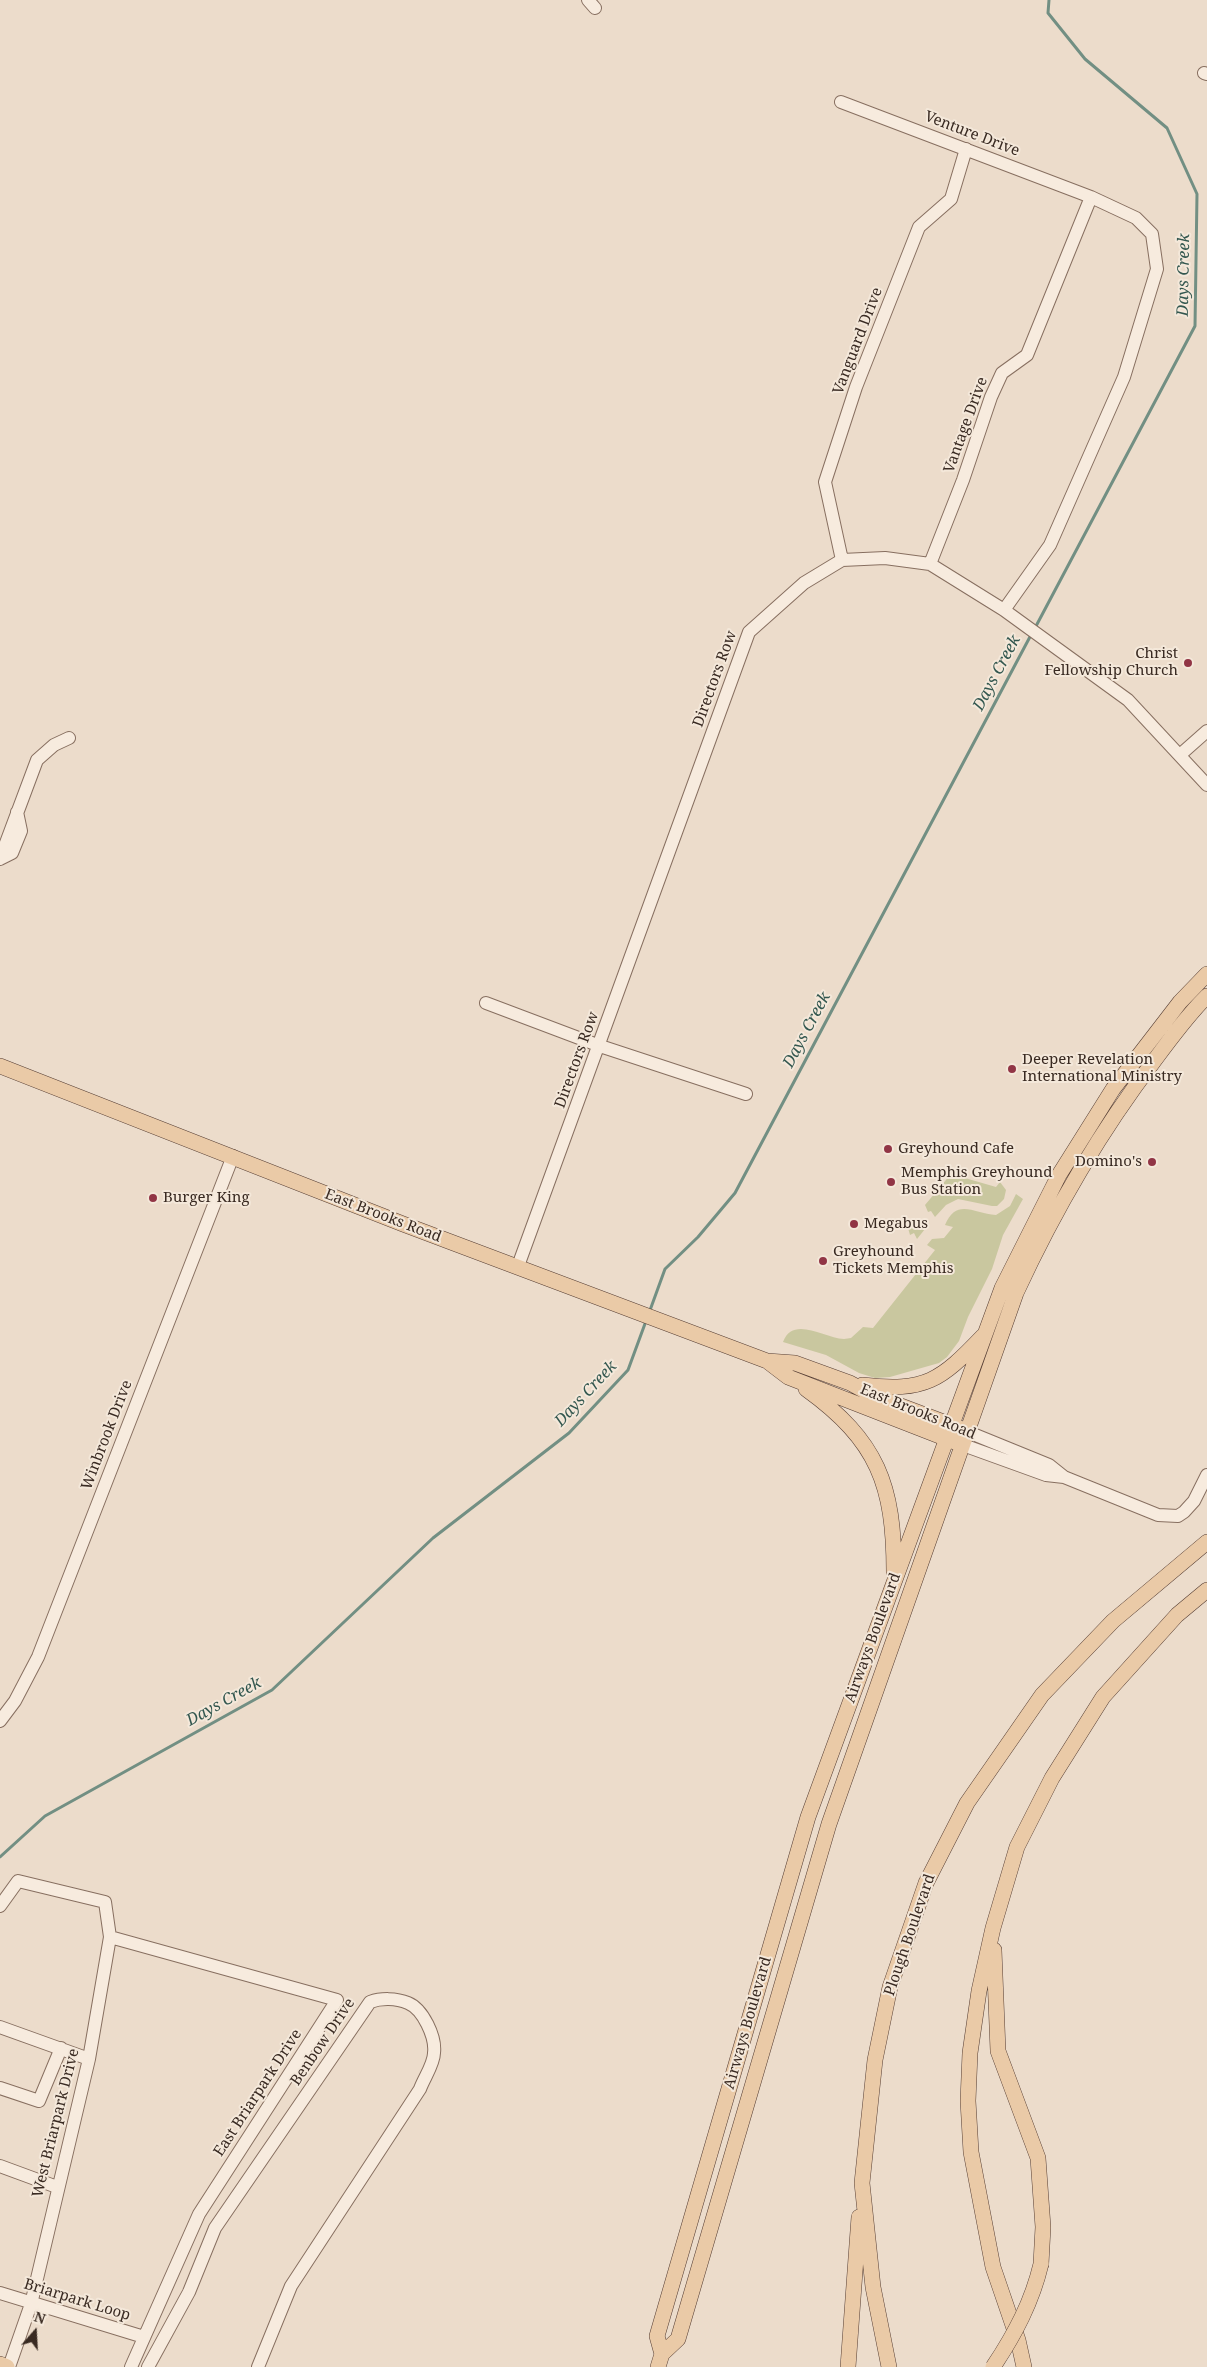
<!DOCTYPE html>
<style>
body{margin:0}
#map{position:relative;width:1207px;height:2367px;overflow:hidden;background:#ecdccb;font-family:"Noto Serif",serif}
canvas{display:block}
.north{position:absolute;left:10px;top:2307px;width:50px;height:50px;-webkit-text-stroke:4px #f4e8da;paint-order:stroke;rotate:19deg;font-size:14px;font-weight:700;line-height:20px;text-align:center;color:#392a22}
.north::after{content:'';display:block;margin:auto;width:18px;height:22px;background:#392a22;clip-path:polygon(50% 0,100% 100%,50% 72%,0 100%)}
</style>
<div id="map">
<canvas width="1207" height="2367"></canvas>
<div class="north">N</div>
</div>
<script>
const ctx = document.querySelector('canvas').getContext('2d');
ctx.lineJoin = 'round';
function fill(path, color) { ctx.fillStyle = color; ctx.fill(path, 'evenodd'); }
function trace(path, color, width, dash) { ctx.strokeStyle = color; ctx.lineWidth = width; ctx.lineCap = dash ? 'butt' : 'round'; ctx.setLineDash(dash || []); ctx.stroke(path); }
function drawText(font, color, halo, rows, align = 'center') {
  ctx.font = font + ' "Noto Serif",serif'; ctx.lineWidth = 4; ctx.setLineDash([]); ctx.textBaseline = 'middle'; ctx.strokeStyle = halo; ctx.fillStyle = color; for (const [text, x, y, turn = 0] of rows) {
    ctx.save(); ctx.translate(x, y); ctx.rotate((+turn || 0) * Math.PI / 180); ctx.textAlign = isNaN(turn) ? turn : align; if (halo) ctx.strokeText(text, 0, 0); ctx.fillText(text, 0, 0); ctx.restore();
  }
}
const green = new Path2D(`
 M 951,1174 L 996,1187 L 1000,1182 L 1006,1190 L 1004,1199 L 997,1206 L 992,1206 L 958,1199 L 946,1205 L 935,1217 L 931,1211 L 928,1212 L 925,1205 Z
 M 1016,1194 L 1023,1199 L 1003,1235 L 992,1269 L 968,1317 L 959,1341 L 947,1357 L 939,1363 L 890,1377 L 875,1378 L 859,1373 L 826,1355 L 783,1342 C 793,1315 824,1338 844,1339 L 851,1338 L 863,1327 L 873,1328 L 935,1250 L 927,1245 L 932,1239 L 944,1238 L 953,1227 L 945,1225 C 957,1197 974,1214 996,1215 L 1010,1206 Z
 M 915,1218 L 919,1224 L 922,1223 L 925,1229 L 917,1239 L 914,1233 L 910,1235 L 908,1228 Z`);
const stream = new Path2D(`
 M 1035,628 L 1195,326 L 1197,194 L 1167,128 L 1085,59 L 1048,13 L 1049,0
 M 649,1313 L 665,1269 L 698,1237 L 735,1193 L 1032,633
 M 0,1857 L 45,1816 L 272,1690 L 433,1538 L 569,1433 L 628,1370 L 646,1321`);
const minor = new Path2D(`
 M 588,0 L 595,8
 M 1204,73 L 1207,74
 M 841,102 L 1091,197 L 1136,218 L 1152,234 L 1157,269 L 1124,377 L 1050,545 L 1004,610
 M 842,560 L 825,482 L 856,387 L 919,227 L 951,199 L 966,149
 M 930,564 L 963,480 L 991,397 L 1002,373 L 1027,355 L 1091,197
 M 1181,754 L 1207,731
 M 0,859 L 37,760 L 54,745 L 69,738
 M 0,859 L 12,853 L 21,831 L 17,812
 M 486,1003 L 600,1046 L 746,1094
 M 518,1266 L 749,632 L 804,583 L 842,560 L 885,558 L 930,564 L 1004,610 L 1128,700 L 1207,785
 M 968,1432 L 1049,1465 L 1064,1477 L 1158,1515 L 1178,1516 L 1184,1512 L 1194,1501 L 1207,1475
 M 963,1445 L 1046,1475 L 1064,1477
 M 0,1721 L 15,1701 L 38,1657 L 233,1156
 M 0,1906 L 18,1881 L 105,1902 L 110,1937 L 89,2059 L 31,2304 L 9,2367
 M 110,1937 L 337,2000 L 199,2214 L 131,2367
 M 0,2027 L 89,2059
 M 0,2088 L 39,2101 L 61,2048
 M 0,2166 L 57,2187
 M 0,2293 L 144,2337
 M 148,2367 L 189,2292 L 215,2228 L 370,2002 C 381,1998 396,1998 408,2003 C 423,2009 436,2037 434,2053 C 434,2064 424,2078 420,2089 L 291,2286 L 258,2367`);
const major = new Path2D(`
 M 0,1066 L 403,1224 L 767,1361 L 788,1377 L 955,1442
 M 767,1361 L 795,1363 L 850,1383 L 872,1395 L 962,1429
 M 862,1385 C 926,1392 940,1381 983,1336
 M 806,1389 C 878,1441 894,1485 894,1572
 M 994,1950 L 998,2051 L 1038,2158 L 1043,2227 L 1041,2264
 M 662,2354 L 657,2336 L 808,1817 L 1002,1288 L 1059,1175 L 1113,1089 L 1180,1002 L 1207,974
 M 0,2364 L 7,2367
 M 658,2367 L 662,2354 L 678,2339 L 829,1824 L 1016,1293 C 1054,1211 1099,1133 1154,1061 C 1171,1038 1187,1016 1207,996
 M 848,2367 L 859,2217
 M 889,2367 L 873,2287 L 862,2183 L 875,2060 L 890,1987 L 926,1883 L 967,1803 L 1042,1695 L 1113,1621 L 1207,1542
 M 1024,2367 L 1018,2340 L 993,2267 L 971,2152 L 968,2101 L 970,2053 L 979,1991 L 993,1928 L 1017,1847 L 1052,1778 L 1103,1697 L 1177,1615 L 1207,1590`);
const majorBridge = new Path2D(`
 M 993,2367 C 1015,2334 1032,2302 1041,2264`);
const markers = [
 [1188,663,5,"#913545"],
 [1012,1069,5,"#913545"],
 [888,1149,5,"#913545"],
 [1152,1162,5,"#913545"],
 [891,1182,5,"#913545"],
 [153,1198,5,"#913545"],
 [854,1224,5,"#913545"],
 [823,1261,5,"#913545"]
];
const streetNames = [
 ["Venture Drive",972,134,21],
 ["Vanguard Drive",858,341,-69],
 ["Vantage Drive",966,425,-70],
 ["Directors Row",715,679,-70],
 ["Directors Row",577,1060,-70],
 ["East Brooks Road",383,1216,21],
 ["East Brooks Road",918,1412,22],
 ["Winbrook Drive",107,1435,-69],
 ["Airways Boulevard",873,1638,-70],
 ["Plough Boulevard",910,1935,-71],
 ["Airways Boulevard",748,2023,-74],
 ["Benbow Drive",323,2042,-56],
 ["East Briarpark Drive",258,2093,-57],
 ["West Briarpark Drive",56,2123,-76],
 ["Briarpark Loop",77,2300,17]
];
const poiNames = [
 ["Christ",1178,654,"right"],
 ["Fellowship Church",1178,671,"right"],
 ["Deeper Revelation",1022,1060],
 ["International Ministry",1022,1077],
 ["Greyhound Cafe",898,1149],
 ["Domino's",1142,1162,"right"],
 ["Memphis Greyhound",901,1173],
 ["Bus Station",901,1190],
 ["Burger King",163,1198],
 ["Megabus",864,1224],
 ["Greyhound",833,1252],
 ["Tickets Memphis",833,1269]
];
const waterNames = [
 ["Days Creek",1184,275,-89],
 ["Days Creek",997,673,-62],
 ["Days Creek",807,1030,-62],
 ["Days Creek",586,1394,-47],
 ["Days Creek",224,1702,-29]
];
fill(green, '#c9c79f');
trace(stream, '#728f83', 3);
trace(minor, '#876f60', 14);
trace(major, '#563e34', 16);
trace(minor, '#f7ebde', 12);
trace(major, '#eacaa7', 15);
trace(majorBridge, '#563e34', 16, []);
trace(majorBridge, '#eacaa7', 15);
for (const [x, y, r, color] of markers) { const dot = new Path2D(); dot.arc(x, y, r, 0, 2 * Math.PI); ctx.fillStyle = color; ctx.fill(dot); trace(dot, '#f4e8da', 2); }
drawText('15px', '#392a22', '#f4e8da', streetNames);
drawText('15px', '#392a22', '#f4e8da', poiNames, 'left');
drawText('italic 16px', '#33574f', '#f4e8da', waterNames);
</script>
